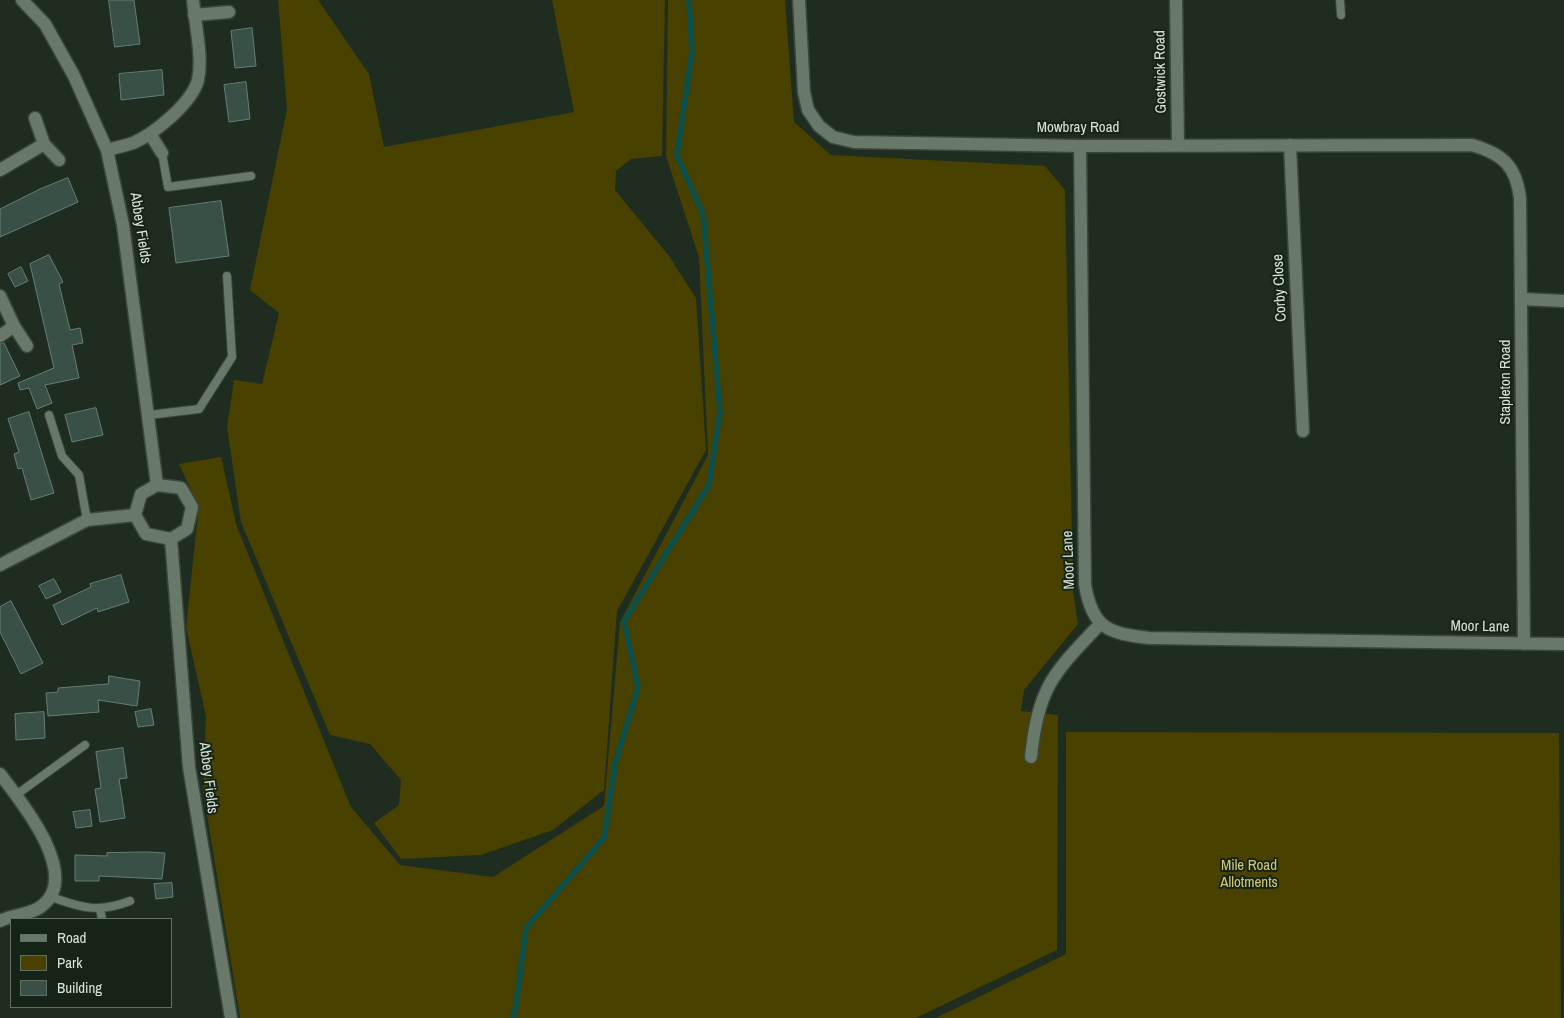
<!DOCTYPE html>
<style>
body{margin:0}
#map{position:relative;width:1564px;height:1018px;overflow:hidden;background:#1e2d1f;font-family:"Archivo Narrow",sans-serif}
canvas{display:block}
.legend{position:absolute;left:10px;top:918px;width:162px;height:90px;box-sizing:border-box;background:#152416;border:1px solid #637064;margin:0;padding:6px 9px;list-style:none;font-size:15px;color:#d9e3da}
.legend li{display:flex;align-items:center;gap:10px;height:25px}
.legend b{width:25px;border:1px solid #637064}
</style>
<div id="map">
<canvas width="1564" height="1018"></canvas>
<ul class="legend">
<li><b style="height:6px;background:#687969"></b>Road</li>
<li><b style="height:14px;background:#484100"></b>Park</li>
<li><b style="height:14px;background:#395047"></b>Building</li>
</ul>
</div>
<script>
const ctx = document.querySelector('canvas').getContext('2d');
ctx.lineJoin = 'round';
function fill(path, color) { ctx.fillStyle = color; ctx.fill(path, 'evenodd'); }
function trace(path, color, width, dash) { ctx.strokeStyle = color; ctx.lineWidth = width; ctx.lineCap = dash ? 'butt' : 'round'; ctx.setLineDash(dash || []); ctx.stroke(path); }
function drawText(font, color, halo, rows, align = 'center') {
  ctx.font = font + ' "Archivo Narrow",sans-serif'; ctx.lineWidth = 4; ctx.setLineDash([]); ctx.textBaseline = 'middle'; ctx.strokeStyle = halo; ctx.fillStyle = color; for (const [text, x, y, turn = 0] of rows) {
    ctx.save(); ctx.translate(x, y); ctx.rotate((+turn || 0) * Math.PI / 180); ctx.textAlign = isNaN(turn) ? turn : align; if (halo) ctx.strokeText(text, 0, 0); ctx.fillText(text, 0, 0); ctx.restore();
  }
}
const green = new Path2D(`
 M 278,0 L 318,0 L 369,74 L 384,147 L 574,112 L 552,0 L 665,0 L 662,156 L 631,159 L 616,171 L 615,190 L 669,256 L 696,298 L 706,450 L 617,611 L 604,790 L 553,830 L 481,855 L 401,859 L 374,823 L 399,805 L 401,780 L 370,744 L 330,735 L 241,522 L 227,427 L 234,380 L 262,384 L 279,313 L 250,290 L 287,109 Z
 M 668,0 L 785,0 L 794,122 L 831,155 L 1045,166 L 1065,190 L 1073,591 L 1078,624 L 1024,690 L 1021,711 L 1058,715 L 1057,950 L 916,1018 L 240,1018 L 203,790 L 206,716 L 186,627 L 198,514 L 191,490 L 179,464 L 221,457 L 237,527 L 351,807 L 400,865 L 493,877 L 604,806 L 620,622 L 708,455 L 699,257 L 666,156 Z
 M 1066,732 L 1559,733 L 1561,1018 L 936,1018 L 1066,954 Z`);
const stream = new Path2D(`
 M 513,1018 L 516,1005 L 526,928 L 604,838 L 615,764 L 638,687 L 624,621 L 709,485 L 720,411 L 703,214 L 677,155 L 692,52 L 689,0`);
const building = new Path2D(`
 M 109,0 L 134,0 L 140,44 L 115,47 Z
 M 252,28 L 256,66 L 235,68 L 231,31 Z
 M 162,70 L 164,95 L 121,100 L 119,74 Z
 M 246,82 L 250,119 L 229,122 L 224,85 Z
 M 68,178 L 78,202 L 0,237 L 0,209 L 40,189 Z
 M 221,201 L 229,256 L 176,263 L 169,208 Z
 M 49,255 L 63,282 L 59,284 L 70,330 L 80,328 L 83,343 L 72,345 L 79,378 L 45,385 L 52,403 L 37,409 L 29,388 L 20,390 L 18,383 L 54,368 L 30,264 Z
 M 21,267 L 28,281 L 15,287 L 8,274 Z
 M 4,343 L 20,376 L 0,385 L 0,344 Z
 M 96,408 L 103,435 L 72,442 L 65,415 Z
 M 29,412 L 54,493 L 31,500 L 22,468 L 18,469 L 14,454 L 19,452 L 8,419 Z
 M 121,575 L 129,602 L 98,612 L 97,608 L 62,625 L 53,605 L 91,587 L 90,584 Z
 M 54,579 L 61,592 L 46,599 L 39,586 Z
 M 11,601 L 43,663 L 21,674 L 0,632 L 0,607 Z
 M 109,676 L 140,681 L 137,706 L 98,700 L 99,712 L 48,716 L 46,693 L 58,692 L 58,688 L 108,684 Z
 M 151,709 L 154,725 L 138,727 L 135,712 Z
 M 44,712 L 45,738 L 16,740 L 15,714 Z
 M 123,748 L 127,778 L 119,779 L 125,818 L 100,822 L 95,789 L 101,788 L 96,752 Z
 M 90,810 L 92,826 L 76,828 L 73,812 Z
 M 148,852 L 165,853 L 162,879 L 99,876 L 99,881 L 75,881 L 75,855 L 107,856 L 107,853 Z
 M 172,883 L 173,897 L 156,899 L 154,884 Z`);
const service = new Path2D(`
 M 1340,0 L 1341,15
 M 162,153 L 168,187 L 251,176
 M 49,415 L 62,456 L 79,475 L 87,520
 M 149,415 L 199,409 L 232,357 L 227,276
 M 16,795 L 85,745
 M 51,897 C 82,908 99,913 130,901
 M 100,909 L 102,919`);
const minor = new Path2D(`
 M 799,0 L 804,92 L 808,110 L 819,126 L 833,137 L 854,142 L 1080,146 L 1472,145 C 1503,154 1516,166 1520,198 L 1524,644
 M 1176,0 L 1178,144
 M 194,15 L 229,12
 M 35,118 L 44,144 L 59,160
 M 150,134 L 162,153
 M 1290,145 L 1303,431
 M 1080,146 L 1085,585 C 1093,629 1108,633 1149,638 L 1564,644
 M 107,150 C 115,148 124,146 133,143 C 154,134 192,103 198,80 C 203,56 195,25 193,0
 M 0,170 L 44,144
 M 0,296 L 14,326 L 27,346
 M 1522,299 L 1564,301
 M 0,336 L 14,326
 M 0,565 L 87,520 L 135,515
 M 1031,757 C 1038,686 1054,673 1101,623
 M 0,774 C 20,800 81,874 43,905 C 32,915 13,914 0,921`);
const tertiary = new Path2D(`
 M 22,0 L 45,24 L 74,76 L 107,150 L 123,225 L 157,485
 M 157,485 L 181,488 L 192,507 L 187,529 L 171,539 L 146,534 L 135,515 L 141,494 Z
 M 171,539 L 189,767 L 231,1018`);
const streetNames = [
 ["Gostwick Road",1161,72,-91],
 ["Mowbray Road",1078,128],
 ["Abbey Fields",140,228,81],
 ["Corby Close",1280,288,-93],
 ["Stapleton Road",1506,382,-90],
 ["Moor Lane",1069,560,-92],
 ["Moor Lane",1480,627,1],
 ["Abbey Fields",208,778,83]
];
const parkNames = [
 ["Mile Road",1249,866],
 ["Allotments",1249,883]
];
fill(green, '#484100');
trace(stream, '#0b504d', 5.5);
fill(building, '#395047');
trace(building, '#667f75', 1);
trace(service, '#3a473b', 10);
trace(minor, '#3a473b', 15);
trace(tertiary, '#3a473b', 15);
trace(service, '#687969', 8);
trace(minor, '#687969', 12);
trace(tertiary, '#687969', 12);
drawText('15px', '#d9e3da', '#152416', streetNames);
drawText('15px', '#d4c972', '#152416', parkNames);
</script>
